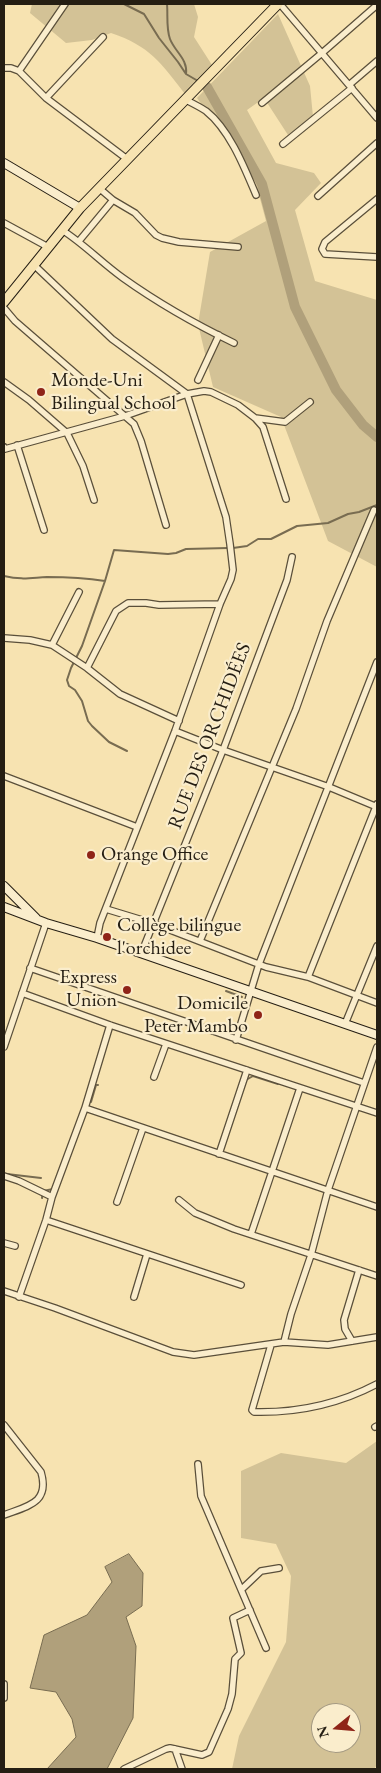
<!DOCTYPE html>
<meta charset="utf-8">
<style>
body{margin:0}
#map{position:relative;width:381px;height:1773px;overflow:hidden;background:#f7e3b1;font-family:"EB Garamond",serif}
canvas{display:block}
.frame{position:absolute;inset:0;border:5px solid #251e13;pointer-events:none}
.north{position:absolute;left:311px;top:1703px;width:50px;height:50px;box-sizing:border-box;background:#faedcc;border:1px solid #a59a82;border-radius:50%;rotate:253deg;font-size:14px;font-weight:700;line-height:20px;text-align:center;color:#251e13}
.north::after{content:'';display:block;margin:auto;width:18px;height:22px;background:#8f2418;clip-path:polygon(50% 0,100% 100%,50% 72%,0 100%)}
</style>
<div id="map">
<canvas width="381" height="1773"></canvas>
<div class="frame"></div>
<div class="north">N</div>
</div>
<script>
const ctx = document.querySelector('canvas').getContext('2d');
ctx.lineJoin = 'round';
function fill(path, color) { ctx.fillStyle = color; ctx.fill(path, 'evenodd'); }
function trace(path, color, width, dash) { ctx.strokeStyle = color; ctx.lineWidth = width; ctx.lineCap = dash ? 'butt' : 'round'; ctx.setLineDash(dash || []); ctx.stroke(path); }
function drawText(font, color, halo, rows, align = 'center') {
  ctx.font = font + ' "EB Garamond",serif'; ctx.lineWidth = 4.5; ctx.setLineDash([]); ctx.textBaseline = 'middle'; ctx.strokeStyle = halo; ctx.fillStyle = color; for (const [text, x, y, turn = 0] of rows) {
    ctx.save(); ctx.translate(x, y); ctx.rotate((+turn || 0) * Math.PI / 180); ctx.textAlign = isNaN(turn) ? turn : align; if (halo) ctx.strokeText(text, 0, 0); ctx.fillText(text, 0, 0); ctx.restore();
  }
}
const green = new Path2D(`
 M 32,4 L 194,4 L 198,17 L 194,37 L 212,65 L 185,94 C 161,63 150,46 111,33 L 92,40 L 66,43 L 30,13 Z
 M 278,14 L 310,86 L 313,117 L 288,135 L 264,98 L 247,110 L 276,163 L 314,173 L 321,183 L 295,210 L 315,281 L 377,300 L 377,567 L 328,541 L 281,417 L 213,387 L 198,324 L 210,252 L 266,221 L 255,180 L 197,98 Z
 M 377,1441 L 377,1765 L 374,1769 L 232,1769 L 239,1736 L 286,1642 L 291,1576 L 276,1544 L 241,1538 L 241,1471 L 281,1453 L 346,1463 ZM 321,1713 L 351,1713 L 351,1743 L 321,1743 Z`);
const water = new Path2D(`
 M 129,1554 L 143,1573 L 142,1606 L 126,1617 L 136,1646 L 133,1718 L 107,1769 L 47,1769 L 76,1737 L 72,1719 L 56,1692 L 30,1688 L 44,1635 L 87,1615 L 112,1582 L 105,1567 Z`);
const stream = new Path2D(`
 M 124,4 L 144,14 L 159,38 L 178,62 L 186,74 L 198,81
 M 167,4 C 168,15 166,28 170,39 C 175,52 188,59 186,74
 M 233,548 L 247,546 L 258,539 L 271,539 L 297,526 L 328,523 L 348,514 L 359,512 L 377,505
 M 4,576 C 22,580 29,578 47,577 C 66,577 86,578 105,581 L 114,550 L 168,554 L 176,553 L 186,549 L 228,548
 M 105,581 L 82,646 L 71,668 L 67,680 L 69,686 L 75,690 L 82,701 L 88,721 L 92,726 L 109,742 L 127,751
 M 226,991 L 242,997
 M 246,1080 L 253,1076 L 278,1084
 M 91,1102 L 96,1085 L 98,1085
 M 7,1174 L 41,1178
 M 42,1198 L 43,1191 L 53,1189`);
const river = new Path2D(`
 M 207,87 L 262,184 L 295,307 L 336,390 L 363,425 L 377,437`);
const street = new Path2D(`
 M 280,4 L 377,118
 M 4,68 L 11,68 L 19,71 L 46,98 L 127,159
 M 19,71 L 65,4
 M 349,85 L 377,61
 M 46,98 L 103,37
 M 186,100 C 192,103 200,107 206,111 C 230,130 245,169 256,195
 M 262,103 L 322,53 L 377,5
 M 283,144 L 352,88
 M 99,188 L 113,200 L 135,213 L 156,235 L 162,238 L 179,242 L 238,247
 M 318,196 L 377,143
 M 377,199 L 325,242 L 322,249 L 325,254 L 377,257
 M 4,223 L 48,247
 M 62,230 C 84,244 102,263 123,278 C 158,303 195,324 234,343
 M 79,241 L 113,200
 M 34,265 L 112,339 L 187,394 L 226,517 L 230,544 L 233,570 L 231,579 L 220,604 L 175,731 L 100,923 L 97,938
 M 4,308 L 15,321 L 134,424 L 141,441 L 166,525
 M 198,380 L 219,335
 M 4,382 L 29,400 L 67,433 L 83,466 L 94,500
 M 255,418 L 285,422 L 310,402
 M 17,445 L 44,530
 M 4,447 L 5,449 L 125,416 L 187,394 L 204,391 L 211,392 L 238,405 L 255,418 L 263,427 L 286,499
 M 4,638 L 30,640 L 52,645 L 87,668 L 120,694 L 179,721
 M 52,645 L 79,592
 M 87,668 L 116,611 L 128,603 L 146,603 L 159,605 L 220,604
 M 175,731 L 223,750 L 329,787 L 377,807
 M 4,776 L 137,827
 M 106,909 L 152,923 L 266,967 L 308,977 L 377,1003
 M 200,941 L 296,709 L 327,621 L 374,510
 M 141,954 L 223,750 L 287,580 L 292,557
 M 30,968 L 364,1083
 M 308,977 L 377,804
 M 22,993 L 110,1025 L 377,1113
 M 345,1024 L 377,946
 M 236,1040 L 259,964 L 377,662
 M 4,1047 L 46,923
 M 154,1077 L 166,1044
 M 85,1108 L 377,1207
 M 219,1154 L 247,1070
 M 4,1176 L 19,1181 L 52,1197
 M 179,1200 L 195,1213 L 234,1229 L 377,1276
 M 117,1202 L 143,1128
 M 46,1220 L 241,1285
 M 251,1234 L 300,1088
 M 4,1243 L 15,1246
 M 4,1291 L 55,1308 L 173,1352 L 194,1355 L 284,1342 L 328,1345 L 377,1337
 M 19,1297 L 46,1220 L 52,1197 L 85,1108 L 110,1025
 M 134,1297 L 147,1254
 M 352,1341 L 345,1329 L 344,1320 L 359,1270
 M 284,1342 L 291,1314 L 311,1255 L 328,1190 L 377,1047
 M 271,1345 L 252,1410 L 254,1412 C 297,1413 339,1404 377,1384
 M 4,1425 L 41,1472 C 50,1503 28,1506 4,1515
 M 375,1427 L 377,1426
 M 198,1464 L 201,1496 L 266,1648
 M 242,1589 L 261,1571 L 279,1568
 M 4,1684 L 4,1698
 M 175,1749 L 182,1769
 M 124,1769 L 166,1749 L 170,1748 L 202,1755 L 209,1752 L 228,1709 L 232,1694 L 235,1659 L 241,1653 L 233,1618 L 250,1610`);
const secondary = new Path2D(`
 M 4,163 L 80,208
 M 4,886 L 36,918
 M 4,907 L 46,923 L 97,938 L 377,1035`);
const primary = new Path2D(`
 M 4,302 L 80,208 L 278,4`);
const markers = [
 [41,392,5,"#8f2418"],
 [91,855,5,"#8f2418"],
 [107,937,5,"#8f2418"],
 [127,990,5,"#8f2418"],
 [258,1015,5,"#8f2418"]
];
const poiNames = [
 ["Monde-Uni",51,381],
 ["Bilingual School",51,404],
 ["Orange Office",101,855],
 ["Collège bilingue",117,926],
 ["l'orchidee",117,949],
 ["Express",117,978,"right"],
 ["Union",117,1001,"right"],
 ["Domicile",248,1004,"right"],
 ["Peter Mambo",248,1027,"right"]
];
const streetNames = [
 ["RUE DES ORCHIDÉES",210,736,-69]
];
fill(green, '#d3c296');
fill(water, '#b0a07b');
trace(water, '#786c51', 1);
trace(stream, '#786c51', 2);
trace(river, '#b0a07b', 10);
trace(street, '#5a4f3a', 8);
trace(secondary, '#251e13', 10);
trace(primary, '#251e13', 11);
trace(street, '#faedcc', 5.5);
trace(secondary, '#faedcc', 8);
trace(primary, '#f7e3b1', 9);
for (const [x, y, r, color] of markers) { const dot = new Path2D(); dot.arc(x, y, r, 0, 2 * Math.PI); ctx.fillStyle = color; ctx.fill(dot); trace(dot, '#faedcc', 2); }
drawText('20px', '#251e13', '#faedcc', poiNames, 'left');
drawText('20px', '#251e13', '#faedcc', streetNames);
</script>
